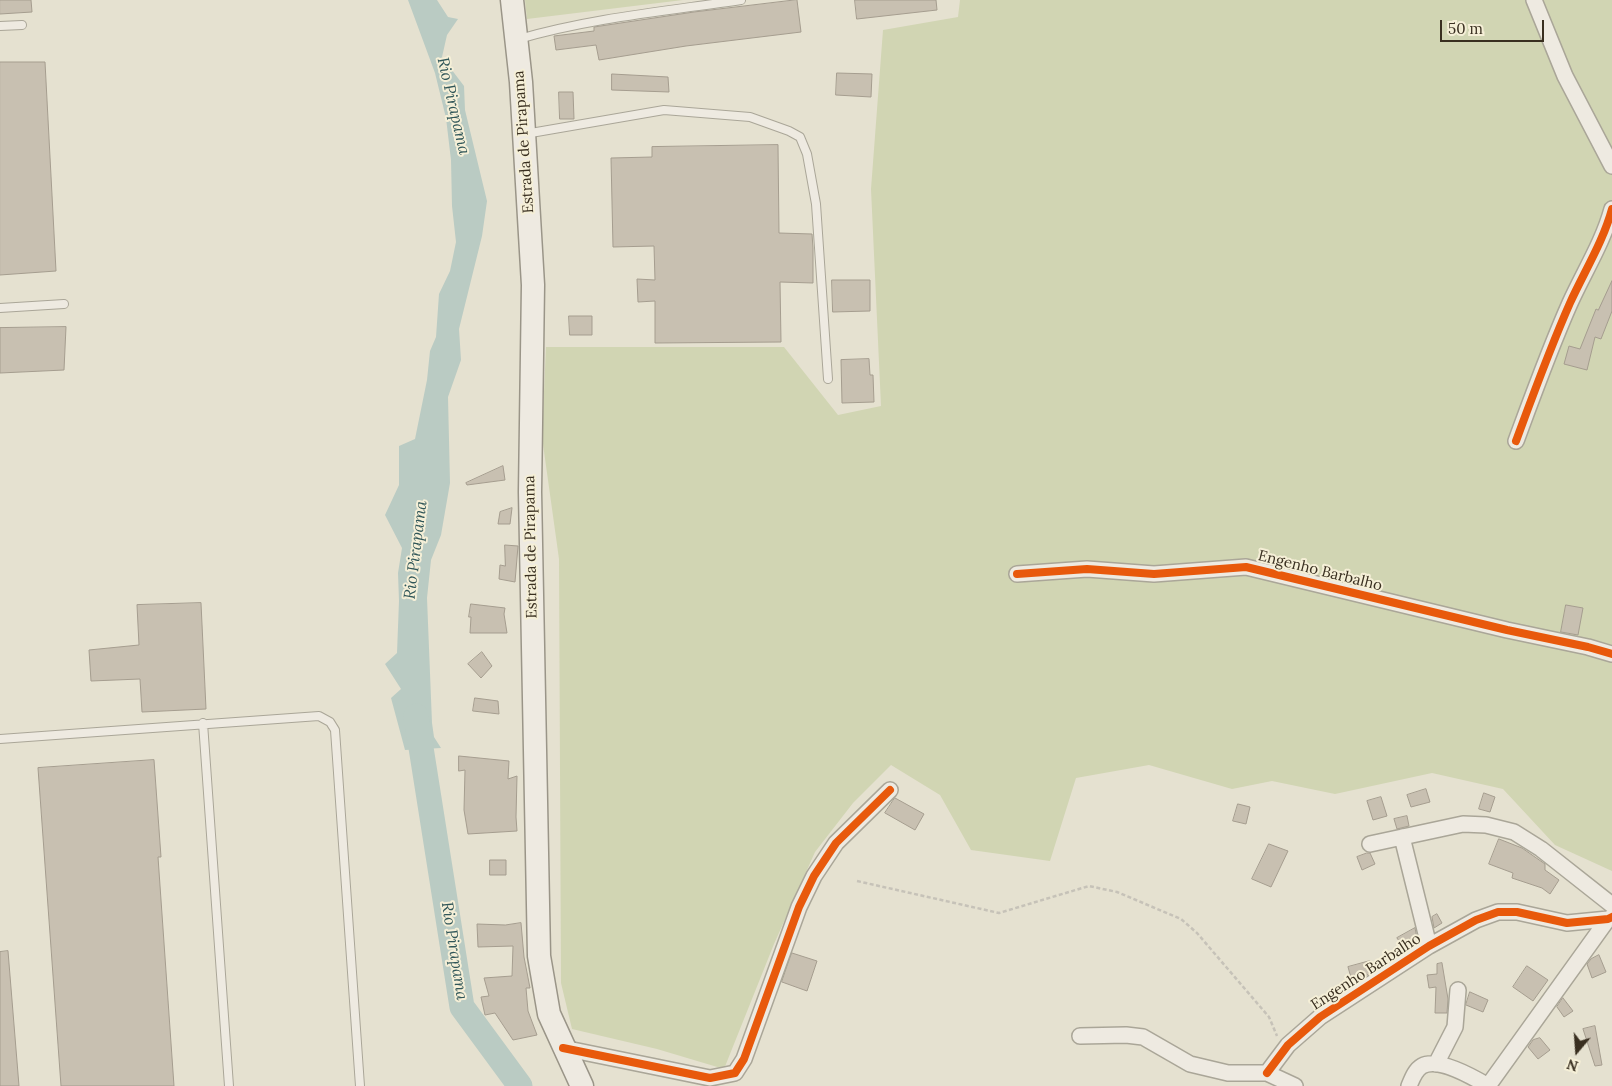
<!DOCTYPE html>
<style>
body{margin:0}
#map{position:relative;width:1612px;height:1086px;overflow:hidden;background:#e5e1d0;font-family:Lora,serif}
canvas{display:block}
.north{position:absolute;left:1552px;top:1026px;width:50px;height:50px;-webkit-text-stroke:4px #f5efd7;paint-order:stroke;rotate:198deg;font-size:14px;font-weight:700;line-height:20px;text-align:center;color:#392f20}
.north::after{content:'';display:block;margin:auto;width:18px;height:22px;background:#392f20;clip-path:polygon(50% 0,100% 100%,50% 72%,0 100%)}
.scale{position:absolute;left:1440px;top:20px;width:104px;height:22px;box-sizing:border-box;border:2px solid #392f20;border-top:0;padding-left:6px;font-size:15px;line-height:18px;white-space:nowrap;color:#392f20;-webkit-text-stroke:4px #f5efd7;paint-order:stroke}
</style>
<div id="map">
<canvas width="1612" height="1086"></canvas>
<div class="north">N</div>
<div class="scale">50 m</div>
</div>
<script>
const ctx = document.querySelector('canvas').getContext('2d');
ctx.lineJoin = 'round';
function fill(path, color) { ctx.fillStyle = color; ctx.fill(path, 'evenodd'); }
function trace(path, color, width, dash) { ctx.strokeStyle = color; ctx.lineWidth = width; ctx.lineCap = dash ? 'butt' : 'round'; ctx.setLineDash(dash || []); ctx.stroke(path); }
function drawText(font, color, halo, rows, align = 'center') {
  ctx.font = font + ' Lora,serif'; ctx.lineWidth = 4; ctx.setLineDash([]); ctx.textBaseline = 'middle'; ctx.strokeStyle = halo; ctx.fillStyle = color; for (const [text, x, y, turn = 0] of rows) {
    ctx.save(); ctx.translate(x, y); ctx.rotate((+turn || 0) * Math.PI / 180); ctx.textAlign = isNaN(turn) ? turn : align; if (halo) ctx.strokeText(text, 0, 0); ctx.fillText(text, 0, 0); ctx.restore();
  }
}
const green = new Path2D(`
 M 525,0 L 683,0 L 527,19 Z
 M 960,0 L 1612,0 L 1612,871 L 1555,845 L 1503,789 L 1432,773 L 1335,794 L 1272,781 L 1232,789 L 1149,765 L 1076,778 L 1050,861 L 971,850 L 940,795 L 891,765 L 853,803 L 815,852 L 774,944 L 724,1069 L 657,1049 L 572,1029 L 561,983 L 559,559 L 542,437 L 546,347 L 784,347 L 838,415 L 881,406 L 871,189 L 883,30 L 958,17 Z`);
const water = new Path2D(`
 M 408,0 L 437,0 L 448,17 L 458,19 L 447,35 L 442,57 L 464,86 L 465,110 L 487,201 L 482,236 L 459,329 L 461,360 L 448,397 L 450,483 L 441,535 L 431,560 L 427,598 L 432,723 L 434,737 L 441,748 L 405,750 L 391,698 L 401,689 L 385,664 L 397,653 L 399,601 L 398,573 L 402,548 L 385,515 L 399,485 L 399,446 L 415,439 L 427,380 L 430,351 L 436,337 L 439,294 L 450,271 L 456,242 L 452,206 L 451,160 L 446,118 L 435,73 Z`);
const river = new Path2D(`
 M 416,716 L 462,1007 L 520,1086`);
const building = new Path2D(`
 M 0,0 L 31,0 L 32,12 L 0,14 Z
 M 797,0 L 801,32 L 686,46 L 599,60 L 596,45 L 556,50 L 554,36 L 594,31 L 594,27 L 694,12 Z
 M 855,0 L 936,0 L 937,10 L 857,19 Z
 M 0,62 L 45,62 L 56,271 L 0,275 Z
 M 837,73 L 872,74 L 871,97 L 836,95 Z
 M 612,74 L 668,77 L 669,92 L 612,90 Z
 M 559,92 L 573,92 L 574,119 L 560,119 Z
 M 778,145 L 779,233 L 812,234 L 813,248 L 813,283 L 780,282 L 781,342 L 655,343 L 655,301 L 638,302 L 637,279 L 655,280 L 654,246 L 613,247 L 611,158 L 652,157 L 652,147 Z
 M 832,280 L 870,280 L 870,311 L 833,312 Z
 M 1612,281 L 1612,311 L 1601,339 L 1595,337 L 1587,370 L 1564,364 L 1569,346 L 1580,349 L 1596,309 L 1598,310 Z
 M 569,316 L 592,316 L 592,335 L 570,335 Z
 M 66,327 L 64,370 L 0,373 L 0,328 Z
 M 869,359 L 870,375 L 873,375 L 874,402 L 842,403 L 841,360 Z
 M 503,466 L 505,480 L 467,485 L 466,483 Z
 M 512,508 L 510,524 L 498,524 L 500,512 Z
 M 505,545 L 518,546 L 515,582 L 499,579 L 500,565 L 505,566 Z
 M 201,603 L 206,709 L 142,712 L 140,679 L 91,681 L 89,650 L 139,645 L 137,605 Z
 M 471,604 L 505,608 L 504,614 L 507,633 L 470,633 L 471,617 L 469,617 Z
 M 1566,605 L 1583,608 L 1578,635 L 1561,632 Z
 M 482,652 L 492,666 L 481,678 L 468,664 Z
 M 475,698 L 498,701 L 499,714 L 473,711 Z
 M 459,756 L 509,761 L 508,779 L 517,776 L 516,817 L 517,831 L 468,834 L 464,810 L 465,770 L 459,771 Z
 M 154,760 L 161,857 L 158,857 L 174,1086 L 61,1086 L 38,768 Z
 M 1426,789 L 1430,802 L 1411,807 L 1407,795 Z
 M 1484,793 L 1495,797 L 1490,812 L 1479,809 Z
 M 1381,797 L 1387,816 L 1373,820 L 1367,801 Z
 M 895,798 L 924,814 L 915,830 L 885,813 Z
 M 1238,804 L 1250,807 L 1246,824 L 1233,821 Z
 M 1407,816 L 1409,826 L 1397,829 L 1394,819 Z
 M 1499,839 L 1522,848 L 1545,864 L 1545,870 L 1559,880 L 1550,894 L 1542,888 L 1512,878 L 1513,873 L 1489,864 Z
 M 1269,844 L 1288,851 L 1271,887 L 1252,879 Z
 M 1367,853 L 1370,853 L 1375,864 L 1362,870 L 1357,857 Z
 M 490,860 L 506,860 L 506,875 L 490,875 Z
 M 1437,914 L 1442,923 L 1434,928 L 1432,917 Z
 M 521,923 L 524,957 L 530,988 L 526,988 L 528,1011 L 537,1035 L 513,1040 L 495,1013 L 485,1015 L 481,997 L 489,996 L 484,978 L 512,976 L 513,946 L 478,947 L 477,924 L 505,925 Z
 M 1415,928 L 1417,938 L 1403,947 L 1397,938 Z
 M 8,951 L 19,1086 L 0,1086 L 0,952 Z
 M 792,953 L 817,961 L 807,991 L 782,982 Z
 M 1599,955 L 1606,972 L 1592,978 L 1587,964 L 1591,959 Z
 M 1370,961 L 1373,971 L 1364,977 L 1352,981 L 1348,967 Z
 M 1442,963 L 1448,999 L 1447,1013 L 1435,1013 L 1436,987 L 1429,988 L 1427,975 L 1437,974 L 1437,964 Z
 M 1527,966 L 1548,980 L 1533,1001 L 1513,987 Z
 M 1470,992 L 1488,1000 L 1483,1012 L 1466,1005 Z
 M 1563,998 L 1573,1011 L 1564,1017 L 1557,1007 Z
 M 1595,1026 L 1602,1065 L 1595,1066 L 1583,1029 Z
 M 1540,1038 L 1550,1050 L 1538,1059 L 1528,1047 L 1533,1040 Z`);
const path = new Path2D(`
 M 857,881 L 999,913 L 1089,886 L 1117,892 L 1181,919 L 1197,933 L 1269,1017 L 1277,1036`);
const service = new Path2D(`
 M 0,26 L 22,25
 M 519,39 C 591,18 667,11 741,0
 M 525,134 L 664,110 L 750,117 L 789,131 L 800,137 L 807,154 L 816,204 L 828,379
 M 0,308 L 64,304
 M 203,723 L 229,1086
 M 0,739 L 319,716 L 330,722 L 335,730 L 360,1086`);
const minor = new Path2D(`
 M 1534,0 L 1565,76 L 1612,166
 M 1516,441 C 1533,395 1550,348 1570,303 C 1584,272 1603,242 1612,209
 M 1017,574 L 1087,569 L 1154,574 L 1246,567 L 1507,630 L 1588,647 L 1612,654
 M 1402,837 L 1429,946
 M 1370,844 L 1463,824 L 1486,825 L 1514,832 L 1541,849 L 1612,905
 M 1080,1036 L 1126,1035 L 1143,1037 L 1190,1064 L 1228,1073 L 1267,1073 L 1295,1086
 M 563,1048 L 710,1078 L 735,1073 L 744,1059 L 799,907 L 814,876 L 836,843 L 890,790
 M 1436,1064 L 1455,1027 L 1458,990
 M 1267,1073 L 1288,1045 L 1320,1017 L 1429,946 L 1476,920 L 1498,912 L 1517,912 L 1567,923 L 1608,919 L 1612,917
 M 1409,1086 C 1412,1079 1415,1070 1422,1066 C 1438,1057 1473,1077 1488,1086
 M 1488,1086 L 1608,919`);
const secondary = new Path2D(`
 M 512,0 L 521,82 L 533,285 L 530,492 L 539,956 L 549,1014 L 582,1086`);
const cycleway = new Path2D(`
 M 1516,441 C 1533,395 1550,348 1570,303 C 1584,272 1603,242 1612,209
 M 1017,574 L 1087,569 L 1154,574 L 1246,567 L 1507,630 L 1588,647 L 1612,654
 M 563,1048 L 710,1078 L 735,1073 L 744,1059 L 799,907 L 814,876 L 836,843 L 890,790
 M 1267,1073 L 1288,1045 L 1320,1017 L 1429,946 L 1476,920 L 1498,912 L 1517,912 L 1567,923 L 1608,919 L 1612,917`);
const streetNames = [
 ["Estrada de Pirapama",524,142,-94],
 ["Estrada de Pirapama",531,547,-91],
 ["Engenho Barbalho",1320,571,14],
 ["Engenho Barbalho",1366,972,-33]
];
const waterNames = [
 ["Rio Pirapama",453,106,77],
 ["Rio Pirapama",416,550,-83],
 ["Rio Pirapama",454,951,81]
];
fill(green, '#d1d5b3');
fill(water, '#bacbc3');
trace(river, '#bacbc3', 25);
fill(building, '#c8c0b1');
trace(building, '#a59d8f', 1);
trace(service, '#aaa698', 10);
trace(minor, '#aaa698', 18);
trace(secondary, '#9a9588', 25);
trace(path, '#c6c2b8', 2.5, [4, 2.5]);
trace(service, '#eeeae1', 8);
trace(minor, '#eeeae1', 15);
trace(secondary, '#eeeae1', 22);
trace(cycleway, '#e8590c', 8);
drawText('15px', '#392f20', '#f5efd7', streetNames);
drawText('italic 16px', '#305658', '#f5efd7', waterNames);
</script>
